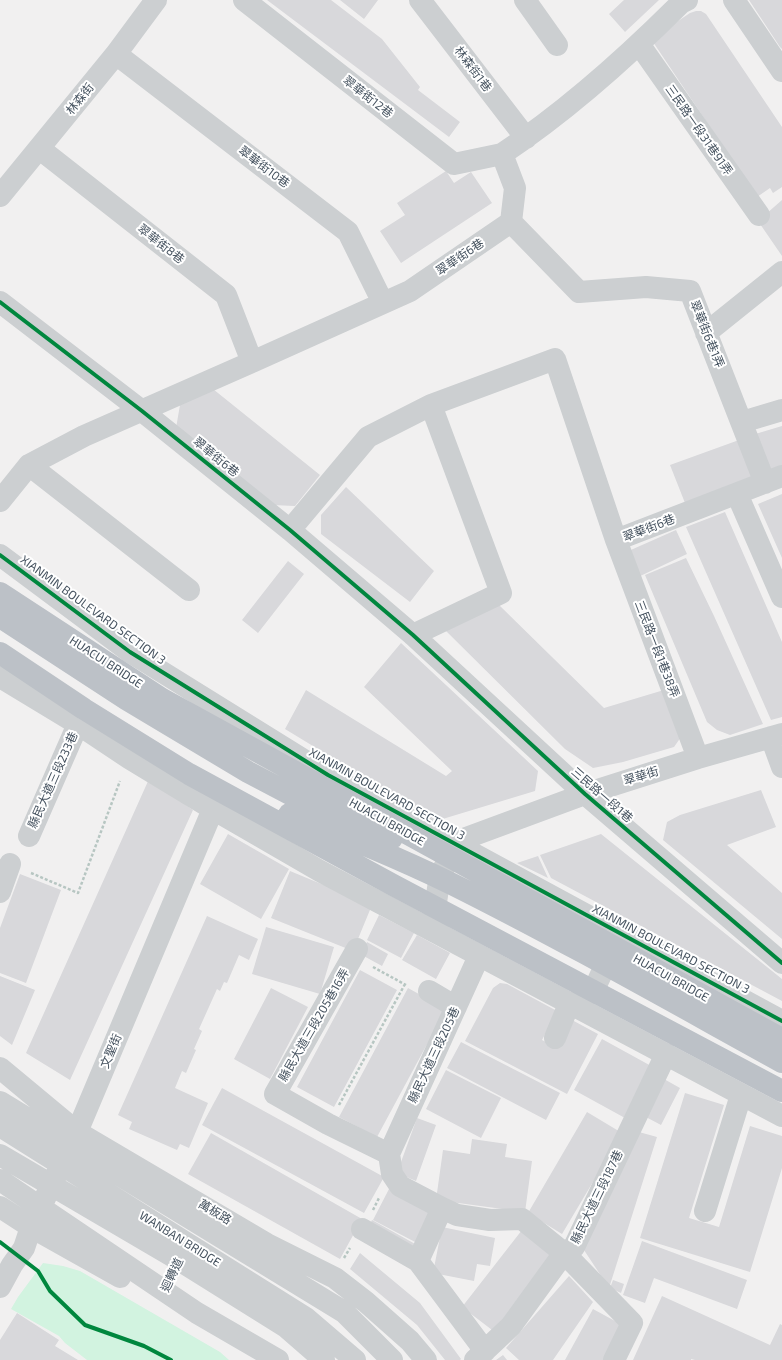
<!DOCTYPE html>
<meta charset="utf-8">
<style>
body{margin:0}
canvas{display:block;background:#f1f0f0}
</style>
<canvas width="782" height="1360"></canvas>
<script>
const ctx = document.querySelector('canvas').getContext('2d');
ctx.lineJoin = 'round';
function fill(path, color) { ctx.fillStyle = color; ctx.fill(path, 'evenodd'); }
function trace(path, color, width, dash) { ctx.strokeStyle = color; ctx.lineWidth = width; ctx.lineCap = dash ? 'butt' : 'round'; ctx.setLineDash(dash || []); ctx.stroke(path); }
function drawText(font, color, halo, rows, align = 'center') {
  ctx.font = font + ' "Exo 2","Noto Sans TC",sans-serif'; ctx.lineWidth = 4; ctx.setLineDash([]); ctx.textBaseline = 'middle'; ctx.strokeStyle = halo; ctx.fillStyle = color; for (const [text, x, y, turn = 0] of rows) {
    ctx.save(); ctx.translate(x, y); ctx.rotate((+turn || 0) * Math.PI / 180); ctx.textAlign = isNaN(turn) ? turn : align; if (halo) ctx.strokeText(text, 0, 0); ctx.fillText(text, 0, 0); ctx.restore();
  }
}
const green = new Path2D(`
 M 43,1263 L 63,1266 L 80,1271 L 220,1352 L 229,1360 L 87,1360 L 65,1343 L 59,1336 L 11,1309 L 18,1297 Z`);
const building = new Path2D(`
 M 267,0 L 331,0 L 382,39 L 420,87 L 418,90 L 460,122 L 449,137 Z
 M 340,0 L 378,0 L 364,19 Z
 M 624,0 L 659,0 L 625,32 L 609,14 Z
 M 749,0 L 782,0 L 782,49 L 780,47 Z
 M 696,11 L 701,11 L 706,14 L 782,127 L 782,187 L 773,193 L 770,188 L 757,197 L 651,39 L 690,13 Z
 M 446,171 L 454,183 L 471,172 L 492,203 L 401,263 L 380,231 L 405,215 L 397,203 Z
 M 782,200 L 782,256 L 758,221 Z
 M 213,389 L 320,475 L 295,506 L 272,505 L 176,428 L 180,405 Z
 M 782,426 L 782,468 L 766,474 L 752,435 Z
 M 739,440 L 753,478 L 685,503 L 670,465 Z
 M 346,487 L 434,571 L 410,602 L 321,534 L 321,515 Z
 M 782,494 L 782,558 L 758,504 Z
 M 725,512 L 782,642 L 782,717 L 771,720 L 686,527 Z
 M 676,530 L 687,554 L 636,578 L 624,553 Z
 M 686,558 L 714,616 L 763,724 L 730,735 L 717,730 L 707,722 L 645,575 Z
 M 288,561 L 304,574 L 258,633 L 242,620 Z
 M 499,605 L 604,708 L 664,690 L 681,737 L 674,747 L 623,762 L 593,768 L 565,749 L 445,630 Z
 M 401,643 L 538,771 L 535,791 L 436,821 L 285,729 L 306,690 L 446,776 L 452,771 L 364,687 Z
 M 149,779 L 193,810 L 70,1080 L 26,1053 Z
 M 761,790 L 776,827 L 727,845 L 782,893 L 782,939 L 663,840 L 667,822 L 680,815 Z
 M 228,834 L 289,869 L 261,919 L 200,884 Z
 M 601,834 L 782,979 L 782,1001 L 551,878 L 540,855 Z
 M 538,856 L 548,878 L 517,863 Z
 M 290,871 L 372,905 L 353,951 L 271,918 Z
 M 20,874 L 61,890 L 26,983 L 0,973 L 0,928 Z
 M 379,915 L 414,933 L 401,958 L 367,940 Z
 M 207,916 L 258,939 L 249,960 L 239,955 L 227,983 L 224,982 L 220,991 L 217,989 L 199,1029 L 202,1031 L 194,1049 L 196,1050 L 186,1073 L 182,1071 L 175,1088 L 208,1103 L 189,1148 L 180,1144 L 177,1150 L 129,1129 L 132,1122 L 118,1115 Z
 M 266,927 L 334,947 L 320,994 L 252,974 Z
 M 417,935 L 450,953 L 436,979 L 402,960 Z
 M 367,942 L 388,954 L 382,966 L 360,954 Z
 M 360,970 L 397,990 L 334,1107 L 297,1087 Z
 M 0,976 L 35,990 L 12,1045 L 0,1036 Z
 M 500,983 L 507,984 L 557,1011 L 542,1040 L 557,1048 L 572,1020 L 598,1034 L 567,1094 L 465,1041 L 493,988 Z
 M 271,988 L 308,1007 L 270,1079 L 234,1059 Z
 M 408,988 L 446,1009 L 377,1137 L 339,1117 Z
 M 602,1039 L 653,1067 L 625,1118 L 574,1090 Z
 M 461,1042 L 560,1093 L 546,1120 L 447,1068 Z
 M 446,1070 L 501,1098 L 481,1138 L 426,1109 Z
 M 664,1079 L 680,1088 L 661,1125 L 644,1116 Z
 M 222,1088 L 384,1177 L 364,1213 L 202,1125 Z
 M 685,1093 L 724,1105 L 689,1218 L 719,1227 L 750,1126 L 782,1136 L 782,1168 L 750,1272 L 640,1238 Z
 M 587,1112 L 622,1133 L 562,1234 L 528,1213 Z
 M 417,1118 L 436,1125 L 416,1181 L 397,1173 Z
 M 639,1132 L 657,1137 L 609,1288 L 582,1247 Z
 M 211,1133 L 362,1219 L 340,1259 L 188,1174 Z
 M 472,1139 L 507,1144 L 505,1157 L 532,1161 L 525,1212 L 436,1200 L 443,1150 L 470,1154 Z
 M 389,1189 L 433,1212 L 417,1243 L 373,1220 Z
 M 372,1220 L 417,1245 L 415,1249 L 370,1224 Z
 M 442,1227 L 495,1238 L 490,1266 L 477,1264 L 474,1281 L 433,1273 Z
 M 522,1230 L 556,1257 L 496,1333 L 462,1307 Z
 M 642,1241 L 747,1280 L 737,1309 L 654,1278 L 645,1303 L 623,1295 Z
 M 360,1253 L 420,1303 L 461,1359 L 460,1360 L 445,1360 L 417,1325 L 350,1269 Z
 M 569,1276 L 593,1302 L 553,1360 L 519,1360 L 506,1348 Z
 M 613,1280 L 624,1284 L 621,1293 L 610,1288 Z
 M 662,1296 L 770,1345 L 780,1324 L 782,1325 L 782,1360 L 695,1360 L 691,1359 L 691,1360 L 633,1360 Z
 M 593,1309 L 626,1327 L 608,1360 L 565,1360 Z
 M 17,1313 L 59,1340 L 55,1346 L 78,1360 L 0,1360 L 0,1340 Z
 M 503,1355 L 507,1360 L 496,1360 Z`);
const path = new Path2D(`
 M 31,873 L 78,893 L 120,781
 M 373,967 L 406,985
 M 339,1105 L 405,984
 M 373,1210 L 379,1198
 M 344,1258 L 350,1248`);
const minor = new Path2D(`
 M 244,0 L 454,164 L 502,154
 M 420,0 L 526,138
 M 525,0 L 557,45
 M 734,0 L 782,71
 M 639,44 L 759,215
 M 116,54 L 348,232 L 383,303
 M 40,149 L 226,295 L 252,362
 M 0,196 L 116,54 L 156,0
 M 511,222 L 579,292 L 646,287 L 690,291 L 765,483
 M 0,302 L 142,411 L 290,530 L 413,635 L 585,794 L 782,963
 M 706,333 L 782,272
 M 742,422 L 782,410
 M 29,465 L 189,590
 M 737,494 L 782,597
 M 0,501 L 29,465 L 84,436 L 252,362 L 410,291 L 511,222 L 515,188 L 502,154 C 567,111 626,58 681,3 L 687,0
 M 290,530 L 368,437 L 431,405 L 555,359 L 616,540 L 782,476
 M 616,540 L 698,758
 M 0,555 L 130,652 L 328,775 L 782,1021
 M 413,635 L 501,593 L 431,405
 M 0,677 L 78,724 L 129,758 L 213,809 L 320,871 L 782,1116
 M 771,737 L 782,767
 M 29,836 L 78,724
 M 0,892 L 10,864
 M 438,924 L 434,917 L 440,874 L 459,845 L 466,838 L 585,794 L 698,758 L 782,734
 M 357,949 L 275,1094 L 328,1124 L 389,1154
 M 429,991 L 456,1007
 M 555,1038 L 569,1004 C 574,1003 581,1002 584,999 C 598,988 608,962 607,945
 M 0,1068 L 77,1132 L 267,1244 L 335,1278 L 366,1302 L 410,1341 L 426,1360
 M 0,1102 L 344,1312 L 392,1360
 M 0,1126 L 306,1318 L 355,1360
 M 389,1154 L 392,1174 L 400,1186 L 442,1208 L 457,1215 L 490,1220 L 522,1219 L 564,1253 L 632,1323 L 614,1360
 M 389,1154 L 479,956
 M 0,1155 L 174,1257 L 286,1327 L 324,1360
 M 0,1180 L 197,1313 L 278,1360
 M 0,1207 L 31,1227 L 120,1277
 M 705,1211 L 741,1095
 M 362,1229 L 418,1261 L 485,1351
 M 418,1261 L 442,1208
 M 0,1287 L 12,1265 L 24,1248 L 31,1227 L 77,1132 L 213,809
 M 475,1360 L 511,1326 L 564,1253 L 574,1247 L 666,1054`);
const highway = new Path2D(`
 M 0,593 L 162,699 L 782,1039
 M 0,617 L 126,699 L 248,772 L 326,813 L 392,838
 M 0,653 L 84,709 L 189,774 L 393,885 L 782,1091
 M 289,814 C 344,836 399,858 452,884 C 564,940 673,1002 782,1062`);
const cycleway = new Path2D(`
 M 0,302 L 142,411 L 290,530 L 413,635 L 585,794 L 782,963
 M 0,555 L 130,652 L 328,775 L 782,1021
 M 0,1242 L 38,1271 L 50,1291 L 85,1325 L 144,1346 L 171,1360`);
const streetNames = [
 ["林森街1巷",473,69,53],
 ["翠華街12巷",368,97,38],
 ["林森街",80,99,-51],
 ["三民路一段31巷91弄",699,130,55],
 ["翠華街10巷",264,167,37],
 ["翠華街8巷",161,244,38],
 ["翠華街6巷",460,257,-34],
 ["翠華街6巷1弄",707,334,68],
 ["翠華街6巷",216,457,39],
 ["翠華街6巷",649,528,-21],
 ["XIANMIN BOULEVARD SECTION 3",93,610,36],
 ["三民路一段1巷38弄",657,649,69],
 ["HUACUI BRIDGE",106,662,33],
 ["翠華街",641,776,-17],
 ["縣民大道三段233巷",53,780,-66],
 ["XIANMIN BOULEVARD SECTION 3",387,794,29],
 ["三民路一段1巷",602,795,41],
 ["HUACUI BRIDGE",387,822,29],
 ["XIANMIN BOULEVARD SECTION 3",671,949,28],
 ["HUACUI BRIDGE",671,978,29],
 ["縣民大道三段205巷16弄",314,1025,-60],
 ["文聖街",111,1051,-67],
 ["縣民大道三段205巷",434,1055,-65],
 ["縣民大道三段187巷",597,1197,-64],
 ["萬板路",215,1212,31],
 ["WANBAN BRIDGE",180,1239,32],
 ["迴轉道",172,1275,-65]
];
fill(green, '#d2f3e0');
fill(building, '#d8d8db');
trace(path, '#b7c6c2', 2.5, [3, 2]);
trace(minor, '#cccfd1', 22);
trace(highway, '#bcc1c7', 22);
trace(cycleway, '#00873e', 4);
drawText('12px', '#45525f', '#fff', streetNames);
</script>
